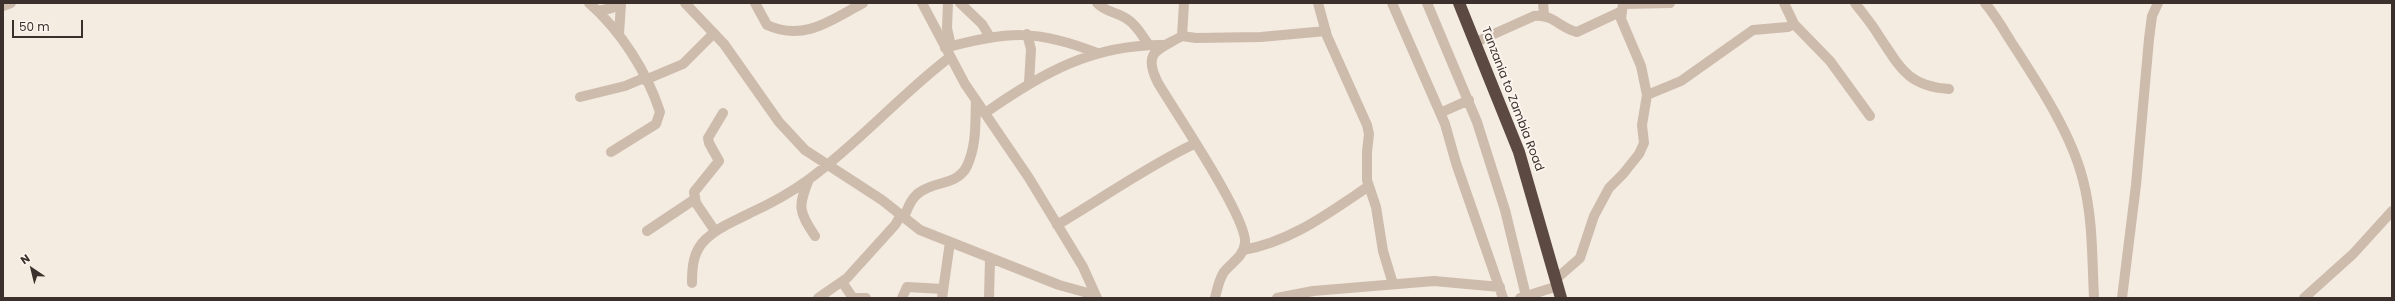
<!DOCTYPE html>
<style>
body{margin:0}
#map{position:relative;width:2395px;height:301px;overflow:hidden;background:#f4ebe1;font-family:Poppins,sans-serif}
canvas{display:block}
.frame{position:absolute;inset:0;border:4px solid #3b302b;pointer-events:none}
.north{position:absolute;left:12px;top:249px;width:40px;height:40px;-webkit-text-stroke:3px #fbf5ee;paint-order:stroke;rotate:325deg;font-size:11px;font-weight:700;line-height:16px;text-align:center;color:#3b302b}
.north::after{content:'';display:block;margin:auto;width:14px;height:18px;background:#3b302b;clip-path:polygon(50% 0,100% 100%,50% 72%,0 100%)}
.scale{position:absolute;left:12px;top:20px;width:71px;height:18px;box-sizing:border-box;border:2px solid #3b302b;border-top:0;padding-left:5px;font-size:12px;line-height:14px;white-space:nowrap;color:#3b302b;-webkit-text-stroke:3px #fbf5ee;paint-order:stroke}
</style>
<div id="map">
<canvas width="2395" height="301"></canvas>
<div class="frame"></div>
<div class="north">N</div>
<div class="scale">50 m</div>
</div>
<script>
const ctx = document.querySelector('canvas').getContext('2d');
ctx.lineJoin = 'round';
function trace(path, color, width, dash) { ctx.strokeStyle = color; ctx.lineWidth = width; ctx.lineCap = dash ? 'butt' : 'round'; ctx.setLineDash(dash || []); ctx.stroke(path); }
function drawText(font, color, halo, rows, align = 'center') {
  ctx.font = font + ' Poppins,sans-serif'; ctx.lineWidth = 4; ctx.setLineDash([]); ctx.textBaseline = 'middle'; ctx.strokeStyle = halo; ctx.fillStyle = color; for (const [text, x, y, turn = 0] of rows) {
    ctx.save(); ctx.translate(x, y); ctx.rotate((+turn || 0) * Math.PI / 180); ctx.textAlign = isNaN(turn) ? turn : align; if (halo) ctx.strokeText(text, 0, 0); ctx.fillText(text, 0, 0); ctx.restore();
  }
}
const street = new Path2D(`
 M 589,3 C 621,31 647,72 660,112 L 656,124 L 611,152
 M 685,3 L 724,44 L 779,122 L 805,150 L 882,200 L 920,230 L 1059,285 L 1095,295
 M 755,3 L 767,25 C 804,42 831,20 863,3
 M 922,3 L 965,84 L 1029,178 L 1083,267 L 1097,298
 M 948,3 L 947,28 L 951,46
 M 960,3 L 982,24 L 990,37
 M 1097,3 C 1105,12 1117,12 1127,19 C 1137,25 1142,36 1149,45
 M 1184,3 L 1182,36 C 1158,50 1142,51 1158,83 C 1174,110 1248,219 1245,243 C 1244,256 1231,263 1224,272 C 1219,279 1217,290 1215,298
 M 1318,3 L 1327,36 L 1367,125 L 1369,134 L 1367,152 L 1367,180 L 1376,207 L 1383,251 L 1393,284
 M 1392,3 L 1445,124 L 1456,163 L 1503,298
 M 1427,3 L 1477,122 L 1505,210 L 1526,296
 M 1543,3 L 1544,15
 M 1855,3 C 1863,14 1872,24 1879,36 C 1900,67 1907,86 1949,89
 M 1985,3 C 1995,15 2002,27 2010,40 C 2037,82 2071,132 2083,180 C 2093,218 2092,259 2094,298
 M 1623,4 L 1670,3
 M 3,6 L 11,3
 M 598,11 L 612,8 L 619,3
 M 1794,24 L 1830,61 L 1870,116
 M 619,34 L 621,3
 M 1027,34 L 1031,49 L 1029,83
 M 1182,36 L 1196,38 L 1261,37 L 1326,31
 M 1476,42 L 1534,16 C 1554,14 1559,28 1577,32 L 1622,11
 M 945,48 C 1007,31 1037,29 1097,53
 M 645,80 L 683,64 L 714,33
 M 1647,95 L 1681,81 L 1753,30 L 1788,27 L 1794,24 L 1784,3
 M 580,97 L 625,86 L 644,78
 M 985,113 C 1042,73 1093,44 1164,45
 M 1440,113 L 1469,100
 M 809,179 C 798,206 798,211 815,236
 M 904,217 C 908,208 911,198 920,192 C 935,181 958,185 967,166 C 977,144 975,123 976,100
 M 1057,225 C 1103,198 1146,167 1194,144
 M 647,231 L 695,199
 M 715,231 L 696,203 L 694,192 L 719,161 L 709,143 L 708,138 L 723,113
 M 1243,250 C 1291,242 1330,212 1369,186
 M 1556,279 L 1580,258 L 1594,216 L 1609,188 L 1623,174 L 1639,154 L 1644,143 L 1642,125 L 1647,95 L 1641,66 L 1621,19 L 1623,3
 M 842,282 L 853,298
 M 692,283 C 692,267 693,251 706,239 C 718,227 735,221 750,213 C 770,204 790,193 808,180 C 859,143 900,95 950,57
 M 818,298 L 847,278 L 895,225 L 901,215
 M 853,298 L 866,298
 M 902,298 L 907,287 L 943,289
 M 942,298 L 950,242
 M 989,298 L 990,259
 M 1277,298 L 1313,291 L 1434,281 L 1500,287
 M 1520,298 L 1558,286
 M 2122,298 L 2136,185 L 2149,39 L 2152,16 L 2158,3
 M 2304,298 L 2353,254 L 2392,211`);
const highway = new Path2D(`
 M 1459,3 L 1519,152 L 1561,298`);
const streetNames = [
 ["Tanzania to Zambia Road",1512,99,69]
];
trace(street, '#cdbbac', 10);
trace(highway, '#5c4a42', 12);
drawText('12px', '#3b302b', '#fbf5ee', streetNames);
</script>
